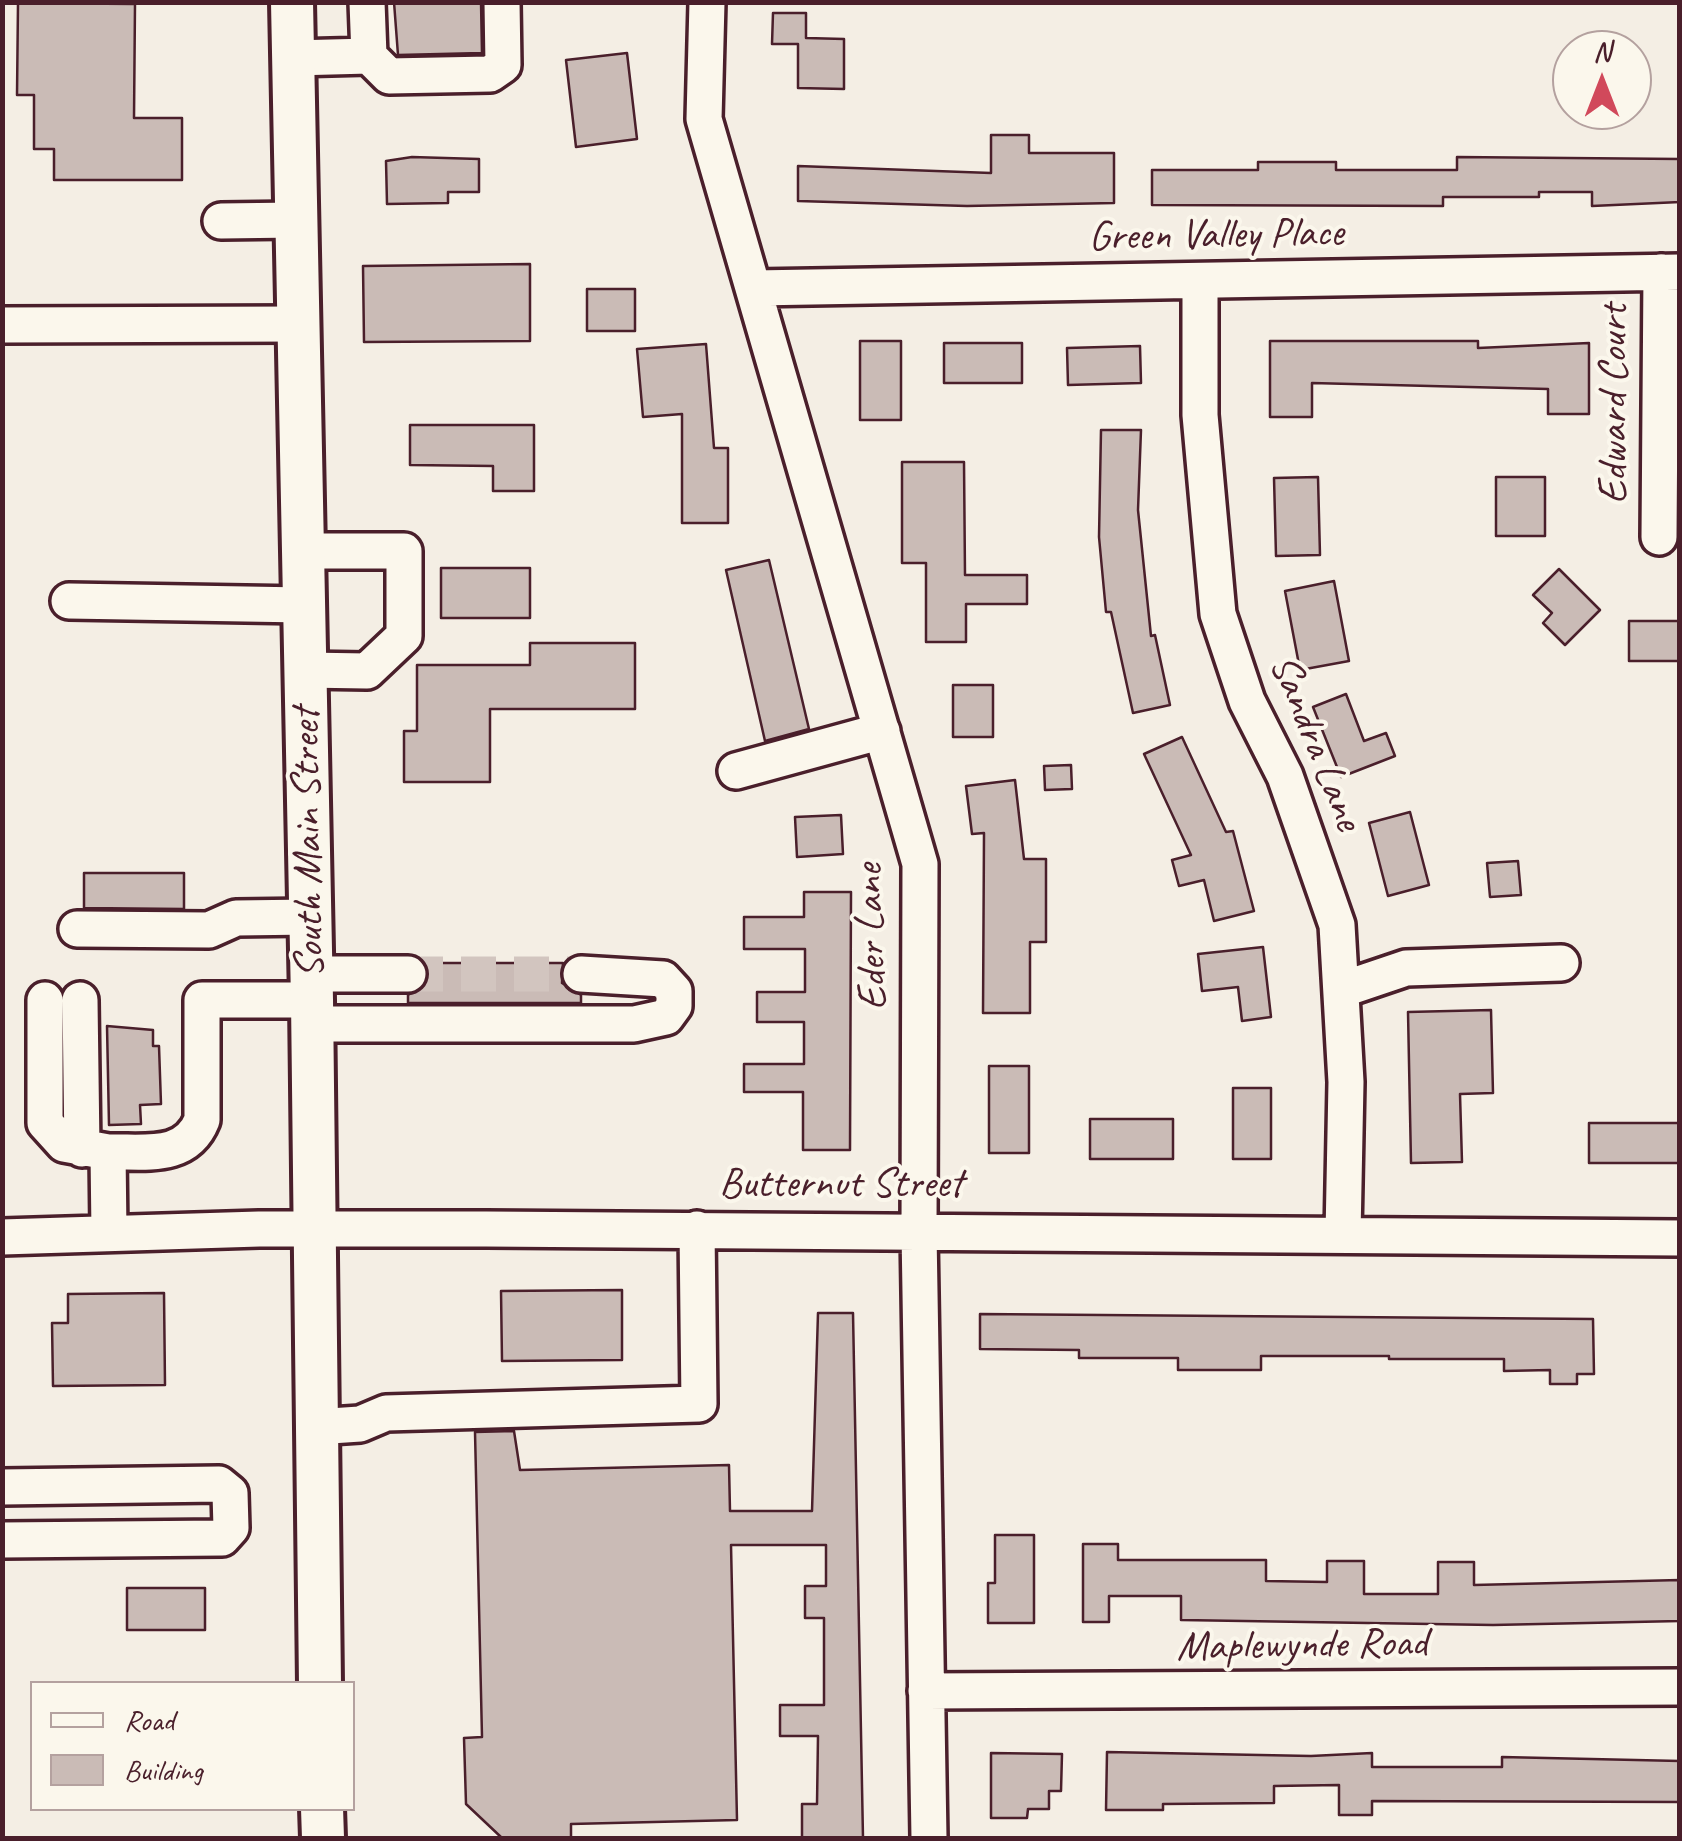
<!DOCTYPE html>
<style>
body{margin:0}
#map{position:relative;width:1682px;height:1841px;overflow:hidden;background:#f4eee4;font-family:Caveat,sans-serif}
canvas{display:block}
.frame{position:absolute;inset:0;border:5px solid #4a1f2b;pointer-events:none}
.legend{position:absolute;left:30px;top:1681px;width:325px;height:130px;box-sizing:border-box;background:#fbf7ec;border:2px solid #b4a19f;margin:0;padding:12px 18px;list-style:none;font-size:30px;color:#4a1f2b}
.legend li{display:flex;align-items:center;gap:20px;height:50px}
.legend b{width:50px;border:2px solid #b4a19f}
.north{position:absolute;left:1552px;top:30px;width:100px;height:100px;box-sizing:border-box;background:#fbf7ec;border:2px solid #b4a19f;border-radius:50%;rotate:0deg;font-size:28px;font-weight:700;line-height:40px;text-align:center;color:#4a1f2b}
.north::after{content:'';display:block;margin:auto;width:35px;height:45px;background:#d1495b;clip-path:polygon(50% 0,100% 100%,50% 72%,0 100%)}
</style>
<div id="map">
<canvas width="1682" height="1841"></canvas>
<div class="frame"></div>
<ul class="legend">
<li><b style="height:12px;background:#fbf7ec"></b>Road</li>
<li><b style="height:28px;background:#cabbb6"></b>Building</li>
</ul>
<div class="north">N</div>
</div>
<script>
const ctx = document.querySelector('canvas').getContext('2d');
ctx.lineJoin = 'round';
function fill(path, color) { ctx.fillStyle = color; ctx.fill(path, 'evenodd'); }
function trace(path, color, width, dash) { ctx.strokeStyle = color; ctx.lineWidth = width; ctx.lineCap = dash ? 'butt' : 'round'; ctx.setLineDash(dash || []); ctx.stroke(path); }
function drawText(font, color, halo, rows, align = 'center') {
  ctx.font = font + ' Caveat,sans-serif'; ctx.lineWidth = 8; ctx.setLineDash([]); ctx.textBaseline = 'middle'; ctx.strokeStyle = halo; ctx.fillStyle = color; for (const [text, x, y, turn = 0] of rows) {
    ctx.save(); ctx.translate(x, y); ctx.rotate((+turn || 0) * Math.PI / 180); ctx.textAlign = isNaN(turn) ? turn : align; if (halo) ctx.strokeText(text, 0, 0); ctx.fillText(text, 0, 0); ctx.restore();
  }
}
const building = new Path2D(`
 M 394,2 L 481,2 L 482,53 L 398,55 Z
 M 18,3 L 135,4 L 134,118 L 182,118 L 182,180 L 54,180 L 54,149 L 34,149 L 34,95 L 17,95 Z
 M 773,13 L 806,13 L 806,38 L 844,39 L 844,89 L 798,88 L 798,44 L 772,44 Z
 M 627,53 L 637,139 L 576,147 L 566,60 Z
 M 991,135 L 1029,135 L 1029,153 L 1114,153 L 1114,203 L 967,206 L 798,201 L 798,166 L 991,173 Z
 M 412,157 L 479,159 L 479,192 L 448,192 L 448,203 L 387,204 L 386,161 Z
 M 1457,157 L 1680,159 L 1680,202 L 1592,206 L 1592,192 L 1539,192 L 1539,197 L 1443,197 L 1443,206 L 1152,205 L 1152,170 L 1258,170 L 1258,162 L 1336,162 L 1336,170 L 1457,170 Z
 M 530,264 L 530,341 L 364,342 L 363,266 Z
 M 587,289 L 635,289 L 635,331 L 587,331 Z
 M 860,341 L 901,341 L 901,420 L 860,420 Z
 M 1270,341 L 1478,341 L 1478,348 L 1589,343 L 1589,414 L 1548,414 L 1548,389 L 1312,383 L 1312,417 L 1270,417 Z
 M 944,343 L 1022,343 L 1022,383 L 944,383 Z
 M 706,344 L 714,448 L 728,448 L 728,523 L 682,523 L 682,414 L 643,417 L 637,349 Z
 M 1140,346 L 1141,383 L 1068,385 L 1067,348 Z
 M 410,425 L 534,425 L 534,491 L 493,491 L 493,466 L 410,465 Z
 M 1101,430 L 1141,430 L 1138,510 L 1151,636 L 1155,635 L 1170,705 L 1133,713 L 1111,612 L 1106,612 L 1099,537 Z
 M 902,462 L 964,462 L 965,575 L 1027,575 L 1027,604 L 966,604 L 966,642 L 926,642 L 926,563 L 902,563 Z
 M 1318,477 L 1320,555 L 1276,556 L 1274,478 Z
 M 1496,477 L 1545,477 L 1545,536 L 1496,536 Z
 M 769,560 L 809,729 L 765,741 L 726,570 Z
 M 441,568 L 530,568 L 530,618 L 441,618 Z
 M 1559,569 L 1600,610 L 1565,645 L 1543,623 L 1552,613 L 1533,595 Z
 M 1334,581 L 1349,661 L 1300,670 L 1285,591 Z
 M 1629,621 L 1680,621 L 1680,661 L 1629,661 Z
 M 530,643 L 635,643 L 635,709 L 490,709 L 490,782 L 404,782 L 404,731 L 417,731 L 417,665 L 530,665 Z
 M 953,685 L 993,685 L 993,737 L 953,737 Z
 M 1346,694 L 1364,741 L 1386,733 L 1395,756 L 1341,777 L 1313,707 Z
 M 1182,737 L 1226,832 L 1233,831 L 1254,911 L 1214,921 L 1204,880 L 1179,886 L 1172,860 L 1191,855 L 1144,754 Z
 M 1071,765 L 1072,789 L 1045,790 L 1044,766 Z
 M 1015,780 L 1024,859 L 1046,859 L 1046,942 L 1030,942 L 1030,1013 L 983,1013 L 984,833 L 972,834 L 966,786 Z
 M 1410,812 L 1429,885 L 1388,896 L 1369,823 Z
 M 841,815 L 843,854 L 797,857 L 795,817 Z
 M 1518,861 L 1521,895 L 1490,897 L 1487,863 Z
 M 84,873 L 184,873 L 184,909 L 84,908 Z
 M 804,892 L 851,892 L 850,1150 L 803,1150 L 803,1092 L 744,1092 L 744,1064 L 804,1064 L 804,1022 L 757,1022 L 757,992 L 805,992 L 805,949 L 744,949 L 744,917 L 804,917 Z
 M 1263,947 L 1271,1017 L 1242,1021 L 1238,987 L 1202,991 L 1198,954 Z
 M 426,963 L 563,963 L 562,983 L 581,995 L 581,1003 L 408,1003 L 408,995 L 427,984 Z
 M 1491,1010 L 1493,1093 L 1460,1094 L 1462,1162 L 1411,1163 L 1408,1012 Z
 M 107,1026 L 153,1030 L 153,1046 L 159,1046 L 161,1104 L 140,1105 L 141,1124 L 109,1125 Z
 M 989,1066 L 1029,1066 L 1029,1153 L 989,1153 Z
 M 1233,1088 L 1271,1088 L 1271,1159 L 1233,1159 Z
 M 1090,1119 L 1173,1119 L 1173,1159 L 1090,1159 Z
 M 1589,1123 L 1680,1123 L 1680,1163 L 1589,1163 Z
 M 622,1290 L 622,1360 L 502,1361 L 501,1291 Z
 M 164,1293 L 165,1385 L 53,1386 L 52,1323 L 68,1323 L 68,1294 Z
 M 818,1313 L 853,1313 L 863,1838 L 802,1838 L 802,1804 L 817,1804 L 818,1736 L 780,1736 L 780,1705 L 824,1705 L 824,1618 L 805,1618 L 805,1586 L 826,1586 L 826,1545 L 731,1545 L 737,1820 L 571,1824 L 571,1838 L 502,1838 L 466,1804 L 464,1738 L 482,1737 L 475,1432 L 514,1431 L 520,1470 L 729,1465 L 730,1511 L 812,1511 Z
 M 980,1314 L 1593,1319 L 1594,1374 L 1577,1374 L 1577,1384 L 1550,1384 L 1550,1370 L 1504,1371 L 1504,1359 L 1389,1359 L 1389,1356 L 1261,1356 L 1261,1370 L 1178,1370 L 1178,1358 L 1079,1358 L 1079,1350 L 980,1349 Z
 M 995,1535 L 1034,1535 L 1034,1623 L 988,1623 L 988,1583 L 995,1583 Z
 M 1083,1544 L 1118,1544 L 1118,1560 L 1266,1560 L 1266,1581 L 1327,1582 L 1327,1561 L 1364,1561 L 1364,1594 L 1438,1594 L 1438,1562 L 1474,1562 L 1474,1585 L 1680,1580 L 1680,1621 L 1493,1625 L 1181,1620 L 1181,1596 L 1109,1596 L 1109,1622 L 1083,1622 Z
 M 127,1588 L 205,1588 L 205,1630 L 127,1630 Z
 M 1107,1752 L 1311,1756 L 1372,1753 L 1372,1767 L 1502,1767 L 1502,1757 L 1680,1761 L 1680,1802 L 1372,1801 L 1372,1815 L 1339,1815 L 1339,1785 L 1274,1786 L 1274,1803 L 1163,1804 L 1163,1810 L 1106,1810 Z
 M 991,1753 L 1062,1754 L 1061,1791 L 1049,1791 L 1049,1809 L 1028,1809 L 1027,1818 L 991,1818 Z`);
const minorTunnel = new Path2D(`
 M 408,974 L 581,974`);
const minor = new Path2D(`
 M 707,2 L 704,119 L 920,864 L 919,1232 L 929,1838
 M 369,56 L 389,76 L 490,74 L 503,65 L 502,2
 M 293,58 L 369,56 L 367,2
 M 221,221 L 296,220
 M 1200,282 L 1200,415 L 1218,614 L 1247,701 L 1285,776 L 1337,925 L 1346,1082 L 1343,1235
 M 754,288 L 1680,272
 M 2,325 L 298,324
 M 1659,537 L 1661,272
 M 304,551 L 404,551 L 404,636 L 367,671 L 305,670
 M 69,601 L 304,605
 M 736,771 L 882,731
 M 77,929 L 209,930 L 236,918 L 311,917
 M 312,974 L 408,974
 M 1341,990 L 1406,968 L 1561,963
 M 45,1000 L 45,1123 L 64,1144 L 108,1152
 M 80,1000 L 82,1149
 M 312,1024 L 634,1024 L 666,1017 L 674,1006 L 674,991 L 663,979 L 581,974
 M 109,1233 L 108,1152 C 145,1151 186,1160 202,1120 L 202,1000 L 312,1000
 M 2,1237 L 259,1229 L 486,1229 L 1680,1238
 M 315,1427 L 360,1424 L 386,1413 L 699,1404 L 697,1229
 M 2,1487 L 219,1484 L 230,1493 L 231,1528 L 222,1538 L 2,1540
 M 926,1691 L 1680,1687`);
const major = new Path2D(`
 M 292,2 L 312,1000 L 320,1684
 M 322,1808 L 323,1838`);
const streetNames = [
 ["Green Valley Place",1216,236,-1],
 ["Edward Court",1615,404,-90],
 ["Sandra Lane",1315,743,68],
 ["South Main Street",309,843,-91],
 ["Eder Lane",872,937,-92],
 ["Butternut Street",841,1185],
 ["Maplewynde Road",1302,1646,-1]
];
fill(building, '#cabbb6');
trace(building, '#4a1f2b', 2.5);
trace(minorTunnel, '#d2c5bf', 35, [35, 18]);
trace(minor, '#4a1f2b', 42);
trace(major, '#4a1f2b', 50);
trace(minor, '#fbf7ec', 35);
trace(major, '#fbf7ec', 42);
drawText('42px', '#4a1f2b', '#fbf7ec', streetNames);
</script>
